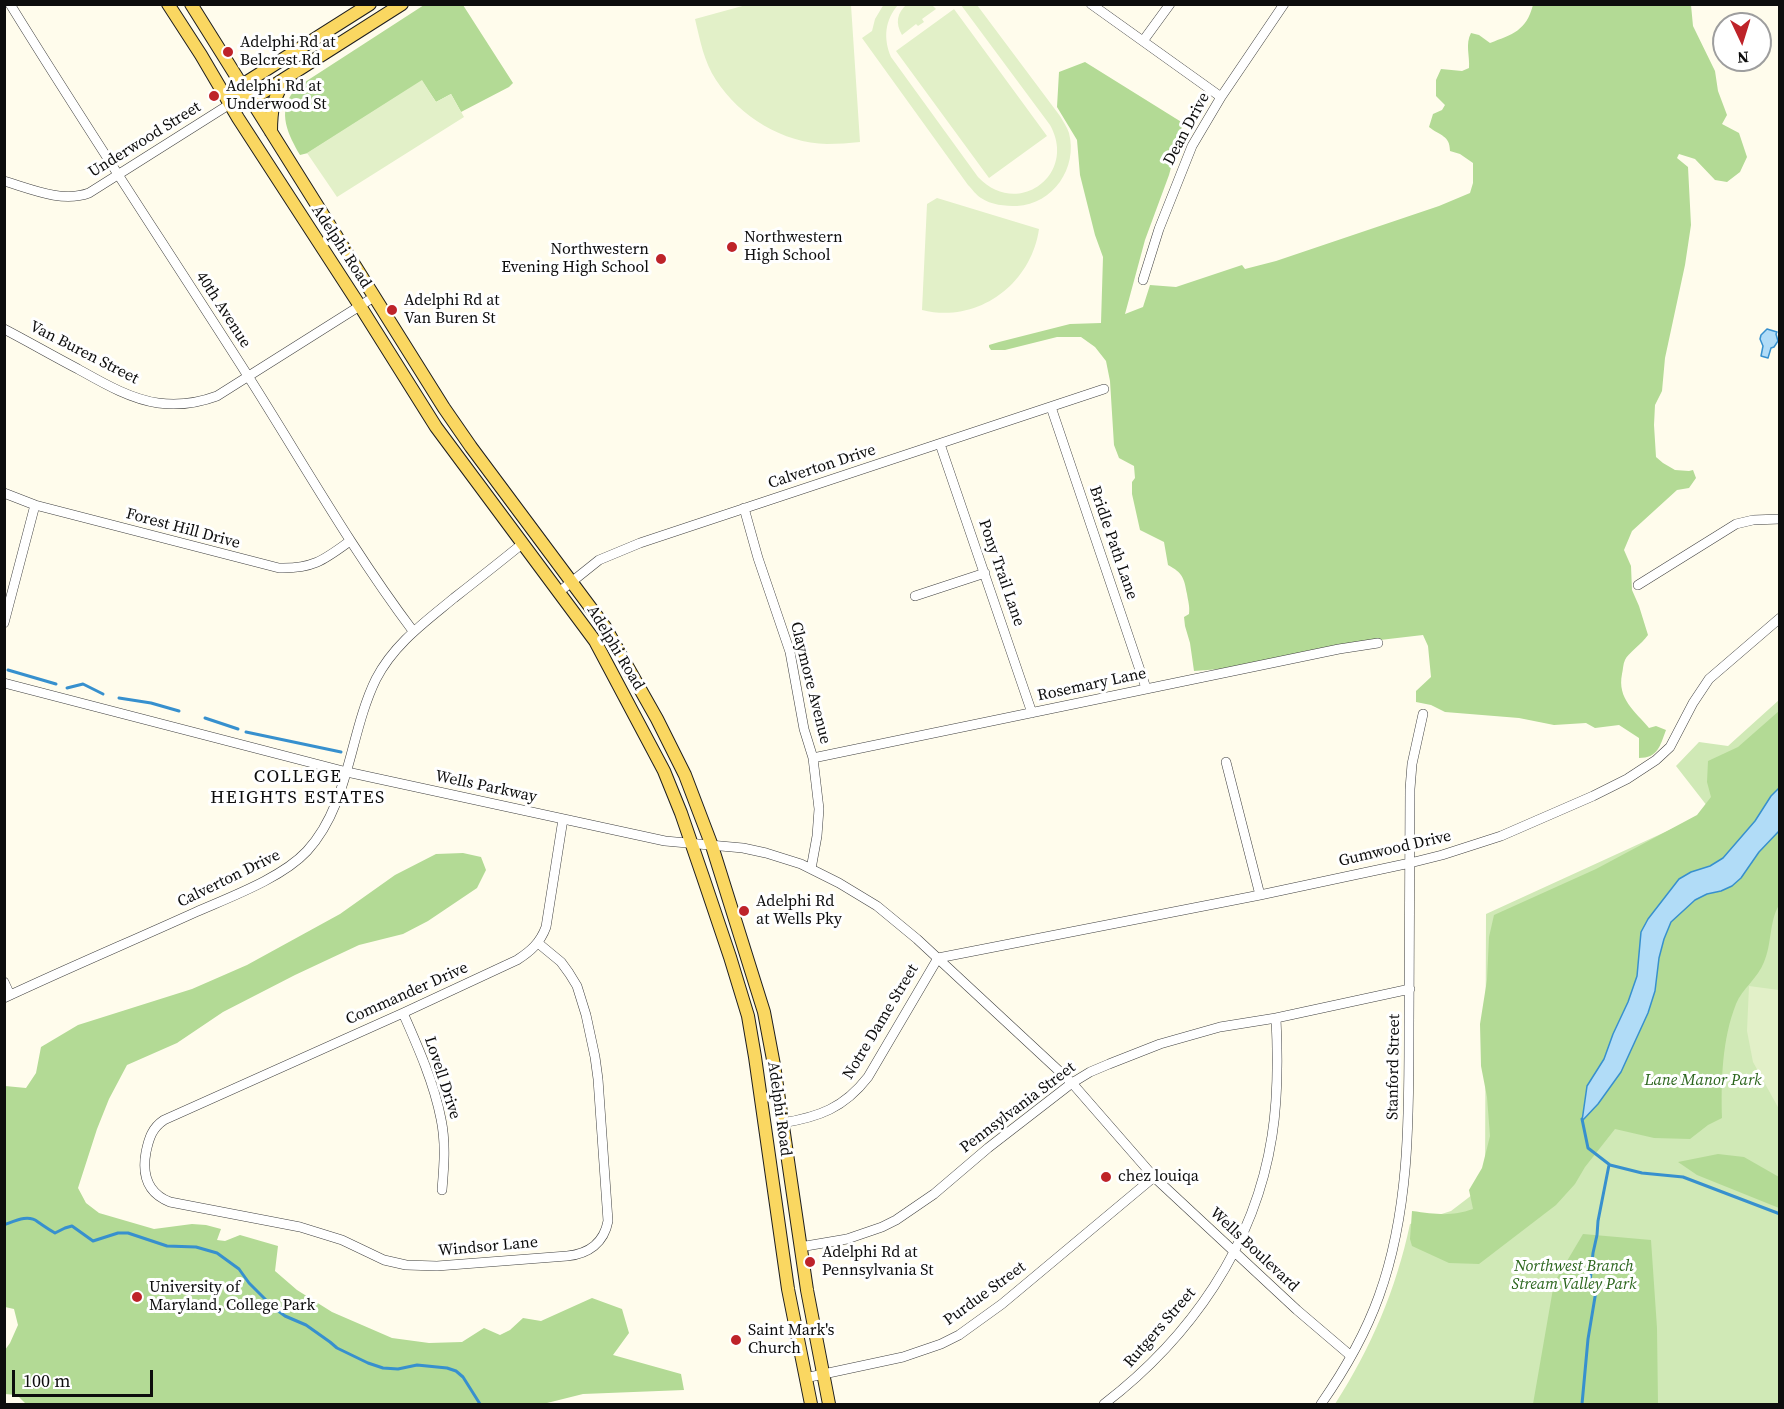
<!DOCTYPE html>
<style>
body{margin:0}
#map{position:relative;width:1784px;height:1409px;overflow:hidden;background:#fffcec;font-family:"Source Serif 4",serif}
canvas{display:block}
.frame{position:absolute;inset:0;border:6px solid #0d0d0d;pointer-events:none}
.north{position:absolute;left:1712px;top:12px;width:60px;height:60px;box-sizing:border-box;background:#fff;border:2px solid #9e9e9e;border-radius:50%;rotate:176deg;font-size:16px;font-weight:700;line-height:24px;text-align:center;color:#0d0d0d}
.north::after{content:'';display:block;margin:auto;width:21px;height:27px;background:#be2329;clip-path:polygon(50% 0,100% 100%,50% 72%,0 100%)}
.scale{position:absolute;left:12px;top:1370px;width:141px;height:27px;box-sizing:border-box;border:3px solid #0d0d0d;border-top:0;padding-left:8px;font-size:18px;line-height:21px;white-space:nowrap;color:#0d0d0d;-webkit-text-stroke:4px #fff;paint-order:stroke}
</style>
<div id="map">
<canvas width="1784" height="1409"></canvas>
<div class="frame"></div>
<div class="north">N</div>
<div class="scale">100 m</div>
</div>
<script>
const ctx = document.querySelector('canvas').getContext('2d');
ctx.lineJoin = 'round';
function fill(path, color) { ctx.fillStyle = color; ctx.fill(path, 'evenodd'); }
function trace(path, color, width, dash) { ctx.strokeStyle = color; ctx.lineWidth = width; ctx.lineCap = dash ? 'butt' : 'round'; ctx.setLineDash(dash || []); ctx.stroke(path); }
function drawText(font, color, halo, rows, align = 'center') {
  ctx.font = font + ' "Source Serif 4",serif'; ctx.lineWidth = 6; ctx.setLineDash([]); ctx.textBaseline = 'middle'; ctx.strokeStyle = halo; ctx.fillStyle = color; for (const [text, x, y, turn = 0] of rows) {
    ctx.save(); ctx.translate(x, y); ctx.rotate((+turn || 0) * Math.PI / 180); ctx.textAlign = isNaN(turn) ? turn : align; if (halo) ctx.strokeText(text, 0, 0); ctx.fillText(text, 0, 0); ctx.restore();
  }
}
const green = new Path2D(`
 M 1779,700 L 1779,1404 L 1335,1404 C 1371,1348 1396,1290 1410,1224 L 1451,1211 L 1485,1185 L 1486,914 L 1711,811 L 1676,766 L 1699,742 L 1728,746 Z`);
const forest = new Path2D(`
 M 424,5 L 463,5 L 513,83 L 509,87 L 461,112 L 451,94 L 436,102 L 422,81 L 308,153 L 300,155 C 289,136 276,112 294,91 C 297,88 302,85 305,82 Z
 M 1533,5 L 1691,5 L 1693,26 L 1715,71 L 1718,91 L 1727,115 L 1722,124 L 1739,133 L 1747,157 L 1740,172 L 1727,182 L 1715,180 L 1695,159 L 1679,154 L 1677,158 L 1688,167 L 1691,225 L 1685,265 L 1665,358 L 1662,391 L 1655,405 L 1654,425 L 1656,457 L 1663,463 L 1675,470 L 1689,471 L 1693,470 L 1696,478 L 1689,488 L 1677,490 L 1632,531 L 1624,550 L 1631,566 L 1632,590 L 1639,606 L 1648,635 C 1642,644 1628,653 1625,660 C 1623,664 1623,670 1622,674 C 1617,699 1635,711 1649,728 L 1656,726 L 1666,730 C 1660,746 1658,758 1639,758 L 1639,738 L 1619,725 L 1595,728 L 1586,723 L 1554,725 L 1519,718 L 1445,712 L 1431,705 L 1416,702 L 1416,691 L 1431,677 L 1428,646 L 1423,635 L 1354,643 L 1233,668 L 1194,671 L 1190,643 L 1185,626 L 1184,617 L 1189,614 C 1190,606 1188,601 1187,594 C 1184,578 1183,573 1168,565 L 1164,542 L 1140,530 L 1132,494 L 1132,482 L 1135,478 L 1134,466 L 1119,458 L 1114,445 L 1110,381 L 1106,361 L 1095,347 L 1081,337 L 1057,337 L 1005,350 L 991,350 L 989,347 L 989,345 L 999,342 L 1070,324 L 1101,323 L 1103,257 L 1095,235 L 1080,175 L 1077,140 L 1057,107 L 1059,72 L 1085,62 L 1183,123 L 1169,175 L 1145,240 L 1125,314 L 1143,307 L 1150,285 L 1176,287 L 1242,265 L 1245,269 L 1276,261 L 1439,206 L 1470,193 L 1473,183 L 1473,163 L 1460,154 L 1450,151 C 1450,135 1440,136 1429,127 L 1433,114 L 1442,110 L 1445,105 L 1436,96 L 1436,80 L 1441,69 L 1462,71 L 1469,68 C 1470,56 1465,44 1471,33 L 1479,35 L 1490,43 C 1513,34 1526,31 1533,5 Z
 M 1779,711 L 1779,905 C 1769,922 1772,944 1764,962 C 1758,978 1742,989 1736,1004 C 1722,1039 1721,1081 1722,1118 L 1708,1125 L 1690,1139 L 1654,1138 L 1615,1129 L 1585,1167 L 1575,1184 L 1556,1205 L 1479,1264 L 1449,1263 L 1412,1246 L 1410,1239 L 1412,1211 C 1436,1214 1450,1217 1473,1209 L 1469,1190 L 1482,1168 L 1490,1136 L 1487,1097 L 1481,1066 L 1480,1024 L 1487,980 L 1489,937 L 1494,915 L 1596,869 L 1697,815 L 1711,797 L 1707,782 L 1708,761 L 1738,747 Z
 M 463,853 L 481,857 L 486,870 L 477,888 L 428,921 L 403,934 L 359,945 L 295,975 L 223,1012 L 177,1043 L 127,1065 L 109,1099 L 97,1129 L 78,1188 L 86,1203 L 99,1213 L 154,1229 L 192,1224 L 206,1225 L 221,1229 L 217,1240 L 225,1241 L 240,1235 L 278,1246 L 275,1271 L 297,1290 L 332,1312 L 392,1338 L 429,1343 L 462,1342 L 484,1328 L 500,1335 L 510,1330 L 523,1318 L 541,1321 L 592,1298 L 622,1309 L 629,1333 L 613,1355 L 681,1374 L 684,1390 L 583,1394 L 543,1404 L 26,1404 L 17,1395 L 5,1394 L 5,1350 L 10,1343 L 18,1325 L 14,1309 L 5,1307 L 5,1086 L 26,1088 L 36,1073 L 41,1047 L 78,1025 L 192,989 L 247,965 L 340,914 L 395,875 L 436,854 Z
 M 1718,1154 L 1744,1157 L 1779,1177 L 1779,1208 L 1697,1175 L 1678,1162 Z
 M 1583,1234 L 1651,1240 L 1657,1328 L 1658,1404 L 1533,1404 L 1554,1283 Z`);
const pitch = new Path2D(`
 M 884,4 L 898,5 C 885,20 883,38 891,57 L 978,177 C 1017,219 1078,175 1050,125 L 961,5 L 977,5 L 1060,116 C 1063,121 1067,127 1069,133 C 1078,168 1053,204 1017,206 C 1005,206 991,205 981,198 C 976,195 972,189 968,185 L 862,38 L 872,31 L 875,19 Z
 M 907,4 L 932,5 L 936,9 L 922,19 L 924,22 L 918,26 L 916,24 L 902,35 C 895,23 897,13 907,4 Z
 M 746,5 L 851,5 L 860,142 C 849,143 838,144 827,144 C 783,143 740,117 716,80 C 704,62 700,40 695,19 Z
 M 954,9 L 1047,136 L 989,178 L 896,51 Z
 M 422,80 L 436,102 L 451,94 L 464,117 L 337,197 L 307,153 Z
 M 937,198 L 1039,229 C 1031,285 977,324 922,310 L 927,204 Z
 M 1749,986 L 1779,990 L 1779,1109 L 1753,1062 L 1747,1031 Z`);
const water = new Path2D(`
 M 1767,329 L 1777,332 L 1776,334 L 1778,341 L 1774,347 L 1771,348 L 1768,358 L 1761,356 L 1763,346 L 1760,339 L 1761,335 Z
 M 1779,788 L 1779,831 L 1759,852 L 1741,878 L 1732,886 L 1721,891 L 1707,894 L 1695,900 L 1671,922 L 1664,939 L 1659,958 L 1655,991 L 1648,1013 L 1621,1072 L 1598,1104 L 1582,1121 L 1587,1086 L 1604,1059 L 1613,1034 L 1628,1002 L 1637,976 L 1641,932 L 1648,919 L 1679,879 L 1691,872 L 1710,866 L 1723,858 L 1755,821 L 1771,796 Z`);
const stream = new Path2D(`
 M 8,670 L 56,684
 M 67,688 L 83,684 L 103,694
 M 119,698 L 151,703 L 179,711
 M 205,718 L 238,729
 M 246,732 L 341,752
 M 1582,1119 L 1588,1148 L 1610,1165 L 1642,1173 L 1683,1177 L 1780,1214
 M 4,1225 C 15,1221 28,1214 38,1222 C 44,1226 48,1229 55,1233 L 65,1228 L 72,1226 L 93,1241 L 118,1233 L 128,1233 L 167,1246 L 196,1247 L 217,1253 L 239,1269 L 249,1283 L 273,1307 L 285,1316 L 306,1325 L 330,1342 L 337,1348 L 368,1363 L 383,1368 L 398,1369 L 417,1365 L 447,1368 L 456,1371 L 463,1377 L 480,1404
 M 1582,1404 L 1588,1339 L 1596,1291 L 1590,1282 L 1593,1253 L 1597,1235 L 1598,1221 L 1609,1165`);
const minor = new Path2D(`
 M 10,4 C 87,129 169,252 248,376 C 302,461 352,550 413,631
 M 1091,4 L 1221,97
 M 1143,41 L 1170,4
 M 4,181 C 31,189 62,203 89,193 L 230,104
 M 1143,280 L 1159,229 L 1192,146 L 1221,97 L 1284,4
 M 4,329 C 29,342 53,356 78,369 C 103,383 130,399 158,403 C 179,406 198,403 217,396 L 374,297
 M 1051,407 L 1146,688
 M 940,444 L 1032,713
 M 4,493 L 35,505 L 279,568 C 313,569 324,560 350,541
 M 744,508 L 758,558 L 790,652 L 804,729 L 813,758 L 819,809 L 817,836 L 811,869
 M 1638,585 L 1736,524 L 1753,520 L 1780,519
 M 559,592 L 599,560 L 640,543 L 1104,389
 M 915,596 L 985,573
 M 4,623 L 35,505
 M 4,683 L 347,772 L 665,841 L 743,848 L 766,853 L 801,864 L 839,883 L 877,906 L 917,939 L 1072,1083 L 1154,1177 L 1297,1310 L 1351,1356
 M 813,758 L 1339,649 L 1378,643
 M 1226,762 L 1260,895
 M 538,943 L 561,962 L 569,973 L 577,986 L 586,1015 L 595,1057 L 598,1079 L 608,1221 C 604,1243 588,1254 567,1256 L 437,1266 L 406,1265 L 384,1260 L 342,1240 L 300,1227 L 170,1202 C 147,1193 142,1174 146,1152 C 149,1138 152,1128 164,1120 L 403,1013 L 517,960 C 531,951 540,943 546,927 L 563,819
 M 938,958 L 1260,895 L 1410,863 L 1442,855 L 1501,836 L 1593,796 L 1627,779 L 1656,760 L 1670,747 L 1693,703 L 1709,679 L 1780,618
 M 4,982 L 10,995
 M 4,998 C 68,968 132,941 196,912 C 230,897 282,878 307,851 C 350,804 349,734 376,679 C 394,644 425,622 454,598 C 477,580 500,562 522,544
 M 403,1013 C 418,1047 434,1083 441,1119 C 446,1143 444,1166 442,1190
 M 782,1123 C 819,1117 844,1108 868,1077 L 938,958
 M 800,1247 L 847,1239 L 882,1227 L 896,1220 L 934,1194 L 988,1148 L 1072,1083 L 1090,1072 L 1109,1064 L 1160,1044 L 1220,1027 L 1276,1018 L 1410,989
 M 805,1378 L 903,1357 L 941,1344 L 959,1335 L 1002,1304 L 1154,1177
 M 1104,1404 C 1190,1338 1255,1246 1272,1136 C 1278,1098 1278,1057 1276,1018
 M 1321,1404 C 1344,1371 1365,1335 1379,1296 C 1410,1210 1409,1116 1409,1026 C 1410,947 1410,868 1410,789 L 1412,764 L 1423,714`);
const major = new Path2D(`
 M 168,4 L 201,55 L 238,118 L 360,306 L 436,427 L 595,641 L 664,771 L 681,813 L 703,877 L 730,957 L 748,1016 L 755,1057 L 788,1289 L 811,1404
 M 191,4 L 444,408 L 471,447 L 605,627 L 657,719 L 685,775 L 712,846 L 764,1012 L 774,1065 L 807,1290 L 829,1404
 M 230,104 L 251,100 L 402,4
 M 230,104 L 242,85 L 370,4
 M 271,132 C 271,110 273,97 287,78`);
const markers = [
 [228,52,6,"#be2329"],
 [214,96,6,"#be2329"],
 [732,247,6,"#be2329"],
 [661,259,6,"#be2329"],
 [392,310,6,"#be2329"],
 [744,911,6,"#be2329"],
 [1106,1177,6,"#be2329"],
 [810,1262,6,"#be2329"],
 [137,1297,6,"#be2329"],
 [736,1340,6,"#be2329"]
];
const poiNames = [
 ["Adelphi Rd at",240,43],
 ["Belcrest Rd",240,61],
 ["Adelphi Rd at",226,87],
 ["Underwood St",226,105],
 ["Northwestern",744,238],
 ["High School",744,256],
 ["Northwestern",649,250,"right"],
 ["Evening High School",649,268,"right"],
 ["Adelphi Rd at",404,301],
 ["Van Buren St",404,319],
 ["Adelphi Rd",756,902],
 ["at Wells Pky",756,920],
 ["chez louiqa",1118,1177],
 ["Adelphi Rd at",822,1253],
 ["Pennsylvania St",822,1271],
 ["University of",149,1288],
 ["Maryland, College Park",149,1306],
 ["Saint Mark's",748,1331],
 ["Church",748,1349]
];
const streetNames = [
 ["Dean Drive",1187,129,-62],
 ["Underwood Street",145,140,-32],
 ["Adelphi Road",341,247,57],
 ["40th Avenue",223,310,57],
 ["Van Buren Street",84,353,27],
 ["Calverton Drive",822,467,-18],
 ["Forest Hill Drive",183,529,15],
 ["Bridle Path Lane",1113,543,71],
 ["Pony Trail Lane",1001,573,71],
 ["Adelphi Road",615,648,59],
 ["Claymore Avenue",810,683,76],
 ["Rosemary Lane",1092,685,-12],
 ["Wells Parkway",486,787,12],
 ["Gumwood Drive",1395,849,-13],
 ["Calverton Drive",229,879,-26],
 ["Commander Drive",407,994,-24],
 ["Notre Dame Street",881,1022,-59],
 ["Stanford Street",1394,1067,-89],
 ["Lovell Drive",442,1078,72],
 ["Pennsylvania Street",1018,1108,-37],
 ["Adelphi Road",779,1109,82],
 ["Windsor Lane",488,1247,-5],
 ["Wells Boulevard",1254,1250,43],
 ["Purdue Street",985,1294,-36],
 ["Rutgers Street",1160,1328,-49]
];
const parkNames = [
 ["Lane Manor Park",1703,1081],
 ["Northwest Branch",1574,1267],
 ["Stream Valley Park",1574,1285]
];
const neighbourhoodNames = [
 ["COLLEGE",298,777],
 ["HEIGHTS ESTATES",298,798]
];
fill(green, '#d0e9b6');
fill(forest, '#b3da95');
fill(pitch, '#e2f0c8');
fill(water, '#b1dcf7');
trace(water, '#3790ce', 1.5);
trace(stream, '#3790ce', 3);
trace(minor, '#404040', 10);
trace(major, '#1e1e1e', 14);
trace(minor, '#fff', 9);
trace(major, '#fad761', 12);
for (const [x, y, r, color] of markers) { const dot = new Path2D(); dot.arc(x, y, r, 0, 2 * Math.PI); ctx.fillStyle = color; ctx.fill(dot); trace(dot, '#fff', 2); }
drawText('16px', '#0d0d0d', '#fff', poiNames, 'left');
drawText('16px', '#0d0d0d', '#fff', streetNames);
drawText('italic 16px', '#2b651d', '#fff', parkNames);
ctx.letterSpacing = '1.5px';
drawText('18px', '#0d0d0d', '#fff', neighbourhoodNames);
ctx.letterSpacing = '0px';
</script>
